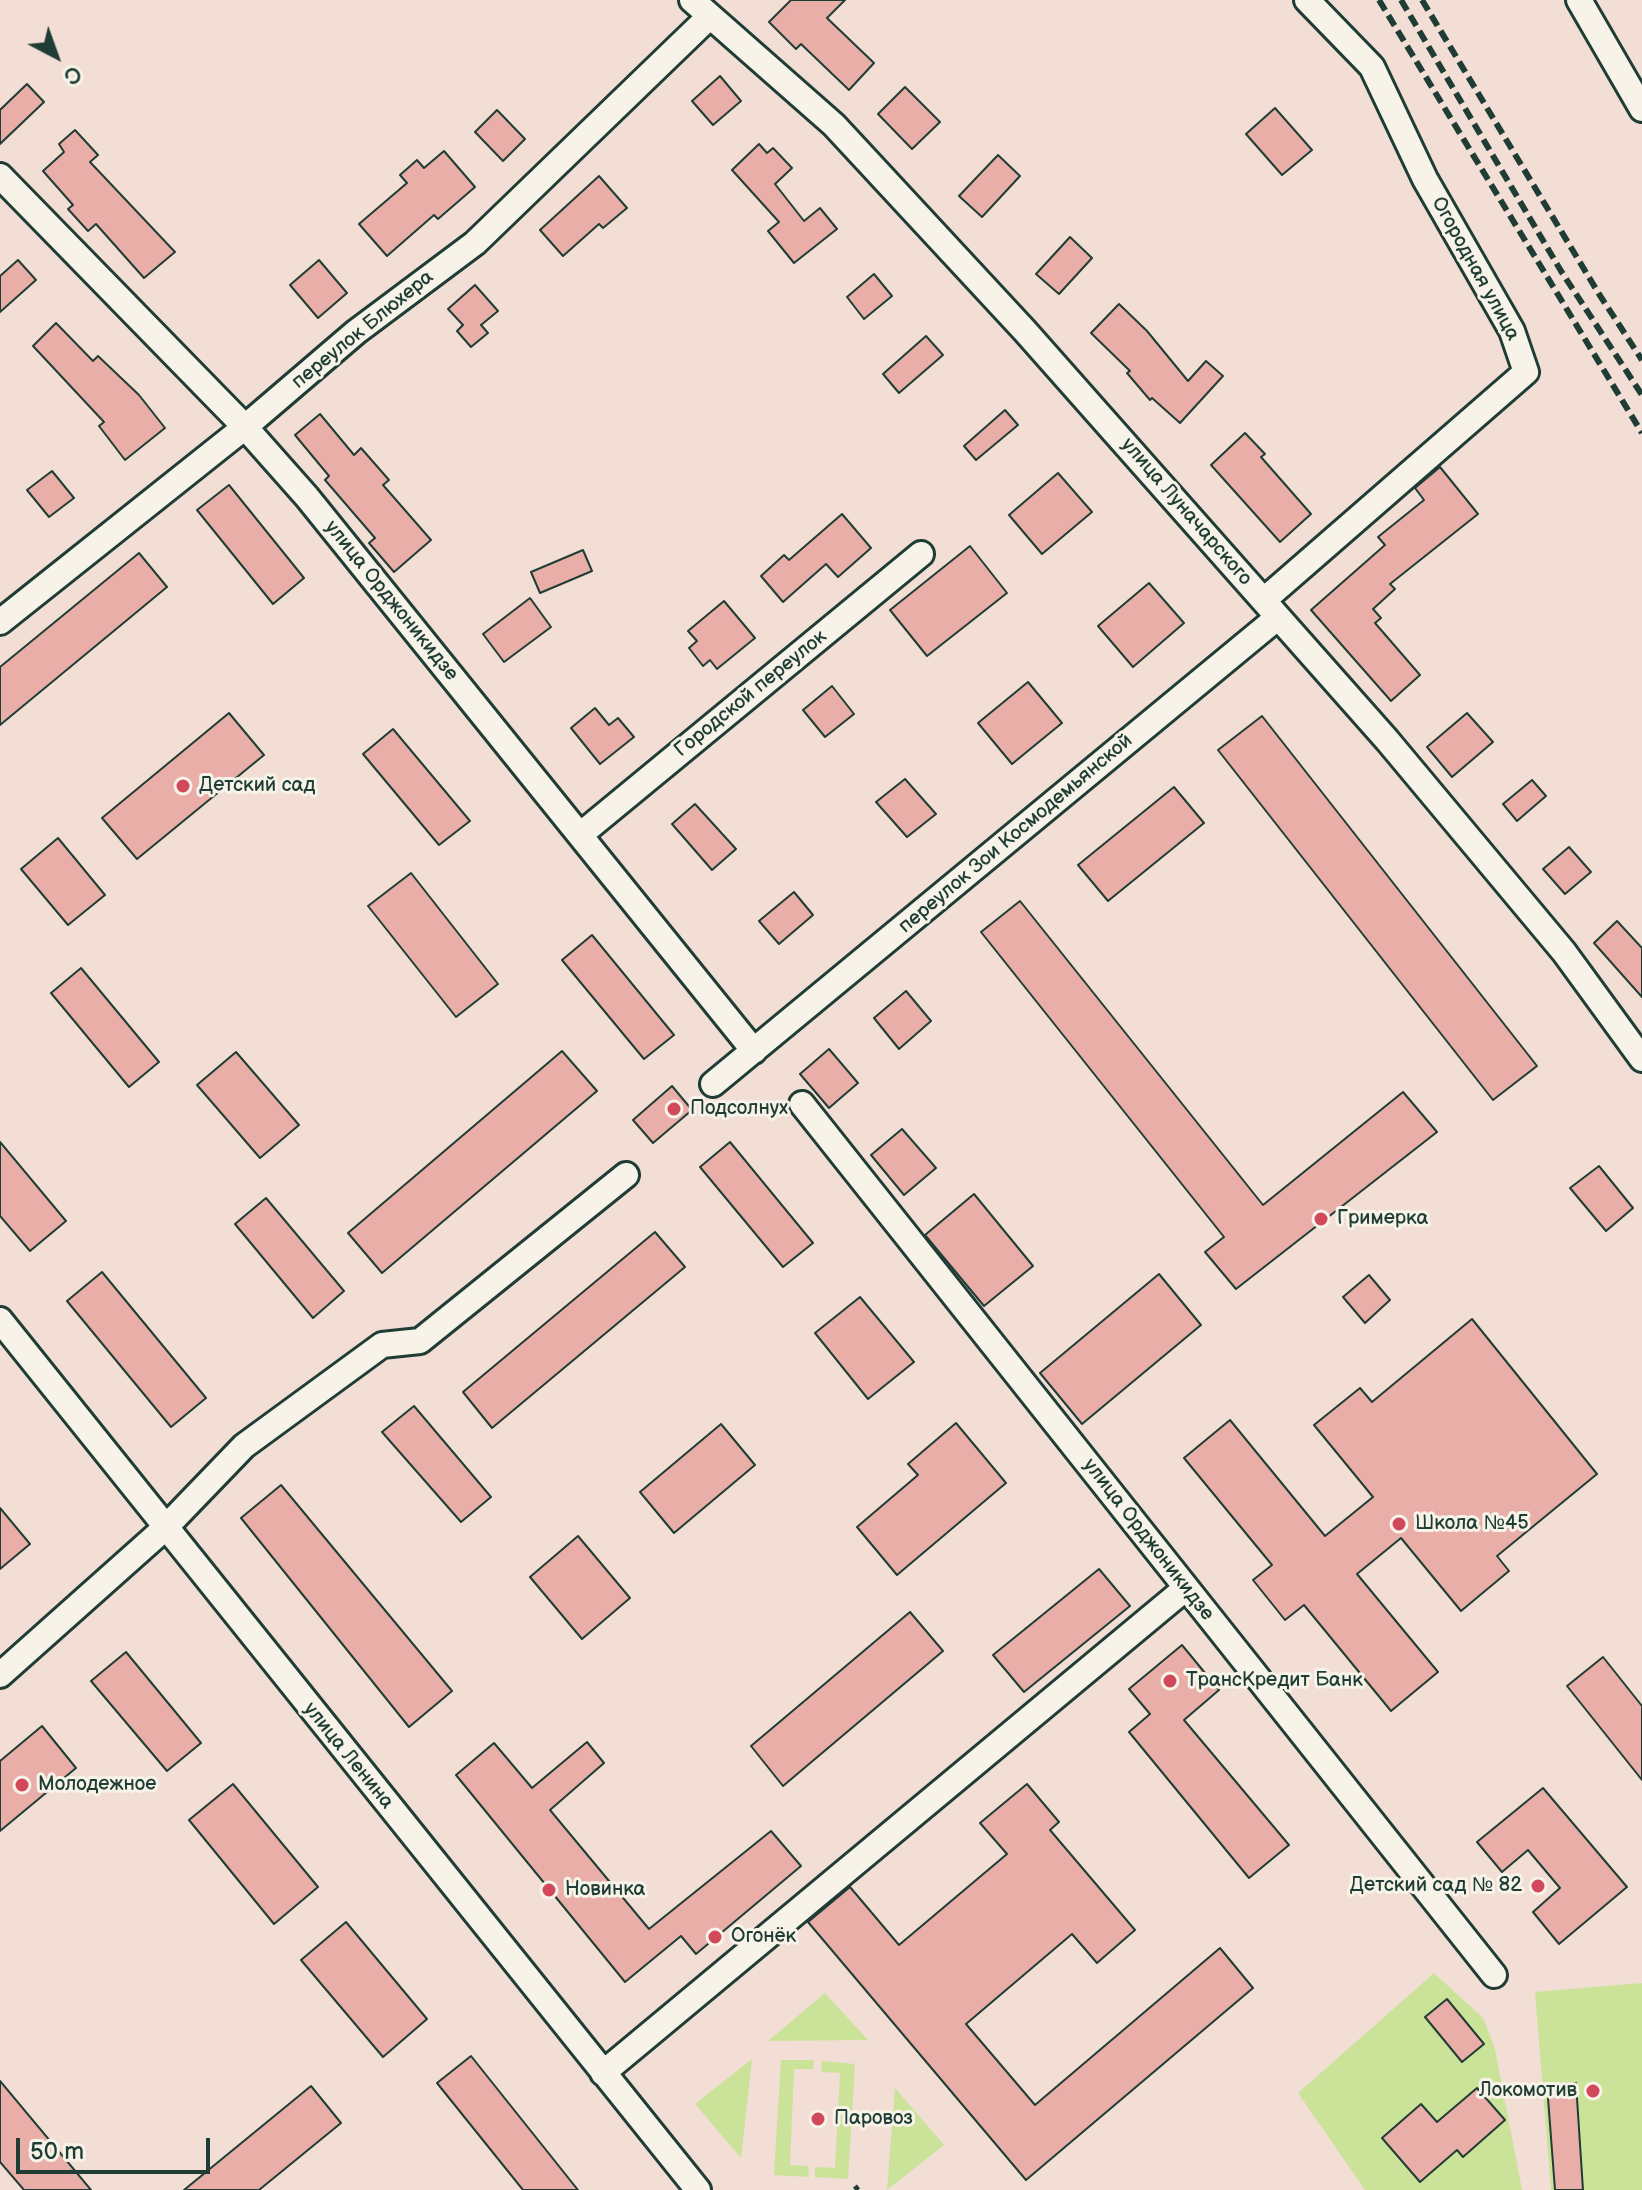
<!DOCTYPE html>
<meta charset="utf-8">
<style>
body{margin:0}
#map{position:relative;width:1642px;height:2190px;overflow:hidden;background:#f3ded5;font-family:"Balsamiq Sans",sans-serif}
canvas{display:block}
.north{position:absolute;left:16px;top:16px;width:80px;height:80px;-webkit-text-stroke:6px #f7f3e8;paint-order:stroke;rotate:139deg;font-size:22px;font-weight:700;line-height:32px;text-align:center;color:#1f3d34}
.north::after{content:'';display:block;margin:auto;width:28px;height:36px;background:#1f3d34;clip-path:polygon(50% 0,100% 100%,50% 72%,0 100%)}
.scale{position:absolute;left:16px;top:2138px;width:194px;height:36px;box-sizing:border-box;border:4px solid #1f3d34;border-top:0;padding-left:10px;font-size:24px;line-height:28px;white-space:nowrap;color:#1f3d34;-webkit-text-stroke:6px #f7f3e8;paint-order:stroke}
</style>
<div id="map">
<canvas width="1642" height="2190"></canvas>
<div class="north">С</div>
<div class="scale">50 m</div>
</div>
<script>
const ctx = document.querySelector('canvas').getContext('2d');
ctx.lineJoin = 'round';
function fill(path, color) { ctx.fillStyle = color; ctx.fill(path, 'evenodd'); }
function trace(path, color, width, dash) { ctx.strokeStyle = color; ctx.lineWidth = width; ctx.lineCap = dash ? 'butt' : 'round'; ctx.setLineDash(dash || []); ctx.stroke(path); }
function drawText(font, color, halo, rows, align = 'center') {
  ctx.font = font + ' "Balsamiq Sans",sans-serif'; ctx.lineWidth = 6; ctx.setLineDash([]); ctx.textBaseline = 'middle'; ctx.strokeStyle = halo; ctx.fillStyle = color; for (const [text, x, y, turn = 0] of rows) {
    ctx.save(); ctx.translate(x, y); ctx.rotate((+turn || 0) * Math.PI / 180); ctx.textAlign = isNaN(turn) ? turn : align; if (halo) ctx.strokeText(text, 0, 0); ctx.fillText(text, 0, 0); ctx.restore();
  }
}
const green = new Path2D(`
 M 1434,1973 L 1483,2018 L 1495,2049 L 1522,2190 L 1365,2190 L 1298,2093 Z
 M 1642,1983 L 1642,2190 L 1551,2190 L 1535,1992 Z
 M 825,1993 L 868,2040 L 768,2041 Z
 M 752,2059 L 741,2158 L 695,2104 Z
 M 781,2060 L 814,2060 L 813,2069 L 794,2069 L 790,2165 L 808,2166 L 809,2177 L 774,2175 Z
 M 822,2061 L 855,2064 L 848,2179 L 815,2177 L 815,2167 L 835,2168 L 840,2073 L 821,2072 Z
 M 895,2088 L 944,2145 L 887,2190 Z`);
const building = new Path2D(`
 M 791,0 L 845,0 L 827,18 L 874,63 L 849,90 L 801,44 L 796,49 L 769,22 Z
 M 720,76 L 741,101 L 713,125 L 692,101 Z
 M 27,84 L 44,102 L 0,144 L 0,110 Z
 M 905,87 L 940,122 L 912,149 L 878,114 Z
 M 1275,108 L 1312,150 L 1282,175 L 1246,134 Z
 M 497,110 L 525,139 L 503,161 L 475,132 Z
 M 75,130 L 98,155 L 90,162 L 175,252 L 144,278 L 96,224 L 88,231 L 68,209 L 73,205 L 43,171 L 64,152 L 59,144 Z
 M 759,144 L 767,153 L 773,148 L 792,168 L 775,184 L 804,221 L 820,208 L 837,229 L 794,263 L 768,231 L 779,222 L 732,170 Z
 M 444,151 L 475,187 L 438,219 L 434,215 L 387,256 L 359,224 L 407,183 L 400,175 L 417,160 L 424,168 Z
 M 998,155 L 1020,176 L 982,217 L 959,196 Z
 M 599,176 L 627,208 L 603,228 L 599,224 L 563,256 L 540,230 Z
 M 1070,237 L 1092,258 L 1059,294 L 1036,274 Z
 M 18,260 L 36,280 L 0,312 L 0,276 Z
 M 319,260 L 347,293 L 318,318 L 290,285 Z
 M 874,274 L 892,296 L 864,319 L 847,297 Z
 M 475,285 L 498,311 L 481,325 L 488,333 L 471,347 L 457,331 L 463,325 L 448,309 Z
 M 1119,304 L 1147,331 L 1188,381 L 1206,361 L 1223,376 L 1180,423 L 1152,398 L 1150,400 L 1127,373 L 1130,371 L 1091,333 Z
 M 56,323 L 93,361 L 98,356 L 139,395 L 165,428 L 125,460 L 99,426 L 104,422 L 33,346 Z
 M 926,336 L 943,355 L 899,393 L 883,374 Z
 M 1005,410 L 1018,425 L 976,460 L 964,446 Z
 M 320,414 L 354,455 L 361,448 L 389,480 L 383,485 L 431,540 L 394,572 L 369,543 L 375,538 L 325,480 L 329,476 L 295,435 Z
 M 1245,433 L 1265,454 L 1261,457 L 1311,514 L 1280,542 L 1211,465 Z
 M 1440,467 L 1478,514 L 1390,584 L 1395,589 L 1373,609 L 1381,618 L 1375,623 L 1420,675 L 1391,701 L 1311,610 L 1385,545 L 1378,537 L 1424,500 L 1415,488 Z
 M 52,471 L 74,498 L 49,517 L 27,490 Z
 M 1058,473 L 1092,512 L 1042,554 L 1009,515 Z
 M 229,485 L 304,578 L 273,604 L 197,510 Z
 M 842,514 L 871,548 L 838,577 L 826,564 L 783,602 L 761,576 L 784,555 L 789,560 Z
 M 970,546 L 1007,593 L 927,656 L 890,610 Z
 M 583,550 L 592,571 L 540,593 L 531,572 Z
 M 139,553 L 167,587 L 0,725 L 0,667 Z
 M 1149,583 L 1184,623 L 1133,667 L 1098,626 Z
 M 530,598 L 551,627 L 504,662 L 483,634 Z
 M 724,601 L 755,638 L 717,669 L 710,660 L 703,666 L 689,648 L 697,641 L 688,631 Z
 M 1028,682 L 1062,723 L 1012,764 L 978,723 Z
 M 832,686 L 854,714 L 825,737 L 803,710 Z
 M 595,708 L 609,725 L 618,718 L 634,737 L 600,764 L 571,728 Z
 M 229,713 L 264,755 L 137,859 L 102,818 Z
 M 1467,713 L 1493,742 L 1452,777 L 1427,747 Z
 M 1262,716 L 1537,1066 L 1493,1100 L 1218,750 Z
 M 393,729 L 470,821 L 439,845 L 363,754 Z
 M 905,779 L 936,814 L 907,837 L 876,802 Z
 M 1532,780 L 1546,796 L 1517,821 L 1503,804 Z
 M 1174,787 L 1204,823 L 1108,901 L 1078,865 Z
 M 695,804 L 736,849 L 712,870 L 672,824 Z
 M 58,838 L 105,895 L 68,925 L 21,869 Z
 M 1569,847 L 1591,872 L 1565,894 L 1543,869 Z
 M 411,873 L 498,984 L 456,1017 L 368,906 Z
 M 794,892 L 813,915 L 779,944 L 759,921 Z
 M 1020,901 L 1263,1205 L 1403,1092 L 1437,1132 L 1236,1289 L 1205,1252 L 1224,1237 L 981,932 Z
 M 1617,921 L 1642,948 L 1642,997 L 1594,943 Z
 M 592,935 L 674,1035 L 644,1059 L 562,960 Z
 M 81,968 L 159,1062 L 129,1087 L 51,993 Z
 M 906,991 L 931,1021 L 899,1049 L 874,1018 Z
 M 829,1049 L 858,1083 L 829,1108 L 800,1074 Z
 M 562,1051 L 597,1091 L 382,1273 L 348,1233 Z
 M 236,1052 L 299,1125 L 260,1158 L 197,1085 Z
 M 672,1086 L 692,1110 L 653,1143 L 633,1120 Z
 M 902,1129 L 936,1168 L 904,1195 L 871,1155 Z
 M 0,1142 L 66,1221 L 30,1251 L 0,1216 Z
 M 730,1142 L 813,1243 L 783,1267 L 700,1167 Z
 M 1599,1166 L 1633,1208 L 1606,1231 L 1570,1188 Z
 M 974,1194 L 1033,1266 L 984,1306 L 925,1235 Z
 M 266,1198 L 344,1291 L 313,1318 L 235,1224 Z
 M 655,1232 L 685,1267 L 492,1428 L 463,1392 Z
 M 102,1272 L 206,1398 L 171,1427 L 67,1301 Z
 M 1159,1274 L 1201,1325 L 1082,1424 L 1040,1373 Z
 M 1369,1275 L 1390,1300 L 1365,1323 L 1343,1297 Z
 M 860,1297 L 914,1362 L 868,1399 L 815,1333 Z
 M 1472,1319 L 1597,1474 L 1497,1556 L 1509,1571 L 1461,1611 L 1401,1538 L 1357,1574 L 1438,1672 L 1391,1711 L 1304,1605 L 1285,1620 L 1253,1580 L 1272,1565 L 1184,1458 L 1230,1420 L 1325,1536 L 1373,1497 L 1314,1425 L 1360,1388 L 1372,1402 Z
 M 414,1406 L 491,1497 L 461,1522 L 382,1432 Z
 M 956,1423 L 1006,1483 L 897,1575 L 857,1527 L 918,1475 L 908,1464 Z
 M 721,1424 L 755,1465 L 674,1533 L 640,1492 Z
 M 281,1485 L 452,1691 L 409,1727 L 241,1518 Z
 M 0,1508 L 30,1544 L 0,1569 Z
 M 578,1536 L 630,1598 L 582,1639 L 530,1577 Z
 M 1099,1569 L 1130,1606 L 1024,1692 L 993,1655 Z
 M 910,1612 L 943,1651 L 783,1786 L 751,1746 Z
 M 1182,1645 L 1219,1690 L 1184,1720 L 1289,1845 L 1249,1878 L 1129,1732 L 1150,1714 L 1129,1689 Z
 M 126,1652 L 201,1743 L 167,1771 L 91,1681 Z
 M 1603,1657 L 1642,1706 L 1642,1780 L 1567,1686 Z
 M 42,1726 L 76,1768 L 0,1831 L 0,1761 Z
 M 587,1742 L 604,1763 L 550,1810 L 649,1929 L 771,1831 L 801,1866 L 696,1954 L 681,1936 L 625,1982 L 456,1775 L 494,1743 L 532,1788 Z
 M 233,1784 L 318,1887 L 274,1924 L 189,1820 Z
 M 1027,1784 L 1059,1822 L 1050,1830 L 1135,1930 L 1097,1963 L 1072,1934 L 966,2024 L 1035,2105 L 1220,1948 L 1253,1988 L 1026,2180 L 808,1922 L 850,1887 L 899,1945 L 1007,1854 L 980,1823 Z
 M 1543,1788 L 1627,1887 L 1559,1944 L 1533,1912 L 1560,1888 L 1528,1850 L 1502,1872 L 1477,1842 Z
 M 346,1922 L 427,2019 L 383,2057 L 301,1960 Z
 M 1447,1999 L 1484,2044 L 1462,2062 L 1425,2017 Z
 M 471,2056 L 578,2190 L 523,2190 L 437,2083 Z
 M 0,2081 L 91,2190 L 24,2190 L 0,2162 Z
 M 1576,2083 L 1583,2190 L 1555,2190 L 1547,2085 Z
 M 311,2086 L 341,2123 L 259,2190 L 184,2190 Z
 M 1477,2088 L 1505,2120 L 1463,2157 L 1457,2150 L 1420,2182 L 1382,2138 L 1421,2104 L 1437,2122 Z`);
const path = new Path2D(`
 M 855,2186 L 858,2190`);
const minor = new Path2D(`
 M 692,0 L 834,125 L 1025,331 L 1387,740 L 1564,952 L 1642,1059
 M 1579,0 L 1642,109
 M 0,176 L 245,427 L 307,497 L 754,1051
 M 1264,600 L 1526,372 L 1512,331 L 1425,179 L 1372,67 L 1307,0
 M 0,622 L 245,427 L 356,332 L 475,243 L 708,18
 M 580,835 L 921,554
 M 713,1084 L 1277,618
 M 802,1104 L 1494,1975
 M 0,1320 L 698,2190
 M 0,1675 L 165,1528 L 244,1446 L 382,1345 L 420,1341 L 626,1175
 M 603,2073 L 1186,1588`);
const rail = new Path2D(`
 M 1379,0 L 1642,433
 M 1401,0 L 1561,271 L 1642,395
 M 1422,0 L 1599,294 L 1642,360`);
const markers = [
 [183,786,8,"#d1495b"],
 [674,1109,8,"#d1495b"],
 [1321,1219,8,"#d1495b"],
 [1399,1524,8,"#d1495b"],
 [1170,1681,8,"#d1495b"],
 [22,1785,8,"#d1495b"],
 [1538,1886,8,"#d1495b"],
 [549,1890,8,"#d1495b"],
 [715,1937,8,"#d1495b"],
 [1593,2091,8,"#d1495b"],
 [818,2119,8,"#d1495b"]
];
const streetNames = [
 ["Огородная улица",1475,269,61],
 ["переулок Блюхера",363,330,-39],
 ["улица Луначарского",1186,512,49],
 ["улица Орджоникидзе",391,601,51],
 ["Городской переулок",751,694,-39],
 ["переулок Зои Космодемьянской",1016,834,-40],
 ["улица Орджоникидзе",1148,1540,52],
 ["улица Ленина",348,1756,51]
];
const poiNames = [
 ["Детский сад",199,786],
 ["Подсолнух",690,1109],
 ["Гримерка",1337,1219],
 ["Школа №45",1415,1524],
 ["ТрансКредит Банк",1186,1681],
 ["Молодежное",38,1785],
 ["Детский сад № 82",1522,1886,"right"],
 ["Новинка",565,1890],
 ["Огонёк",731,1937],
 ["Локомотив",1577,2091,"right"],
 ["Паровоз",834,2119]
];
fill(green, '#cae399');
fill(building, '#e9aea8');
trace(building, '#1f3d34', 2);
trace(minor, '#1f3d34', 30);
trace(path, '#1f3d34', 5, [8, 6]);
trace(minor, '#f7f3e8', 24);
trace(rail, '#1f3d34', 6, [12, 6]);
for (const [x, y, r, color] of markers) { const dot = new Path2D(); dot.arc(x, y, r, 0, 2 * Math.PI); ctx.fillStyle = color; ctx.fill(dot); trace(dot, '#f7f3e8', 3); }
drawText('20px', '#1f3d34', '#f7f3e8', streetNames);
drawText('20px', '#1f3d34', '#f7f3e8', poiNames, 'left');
</script>
